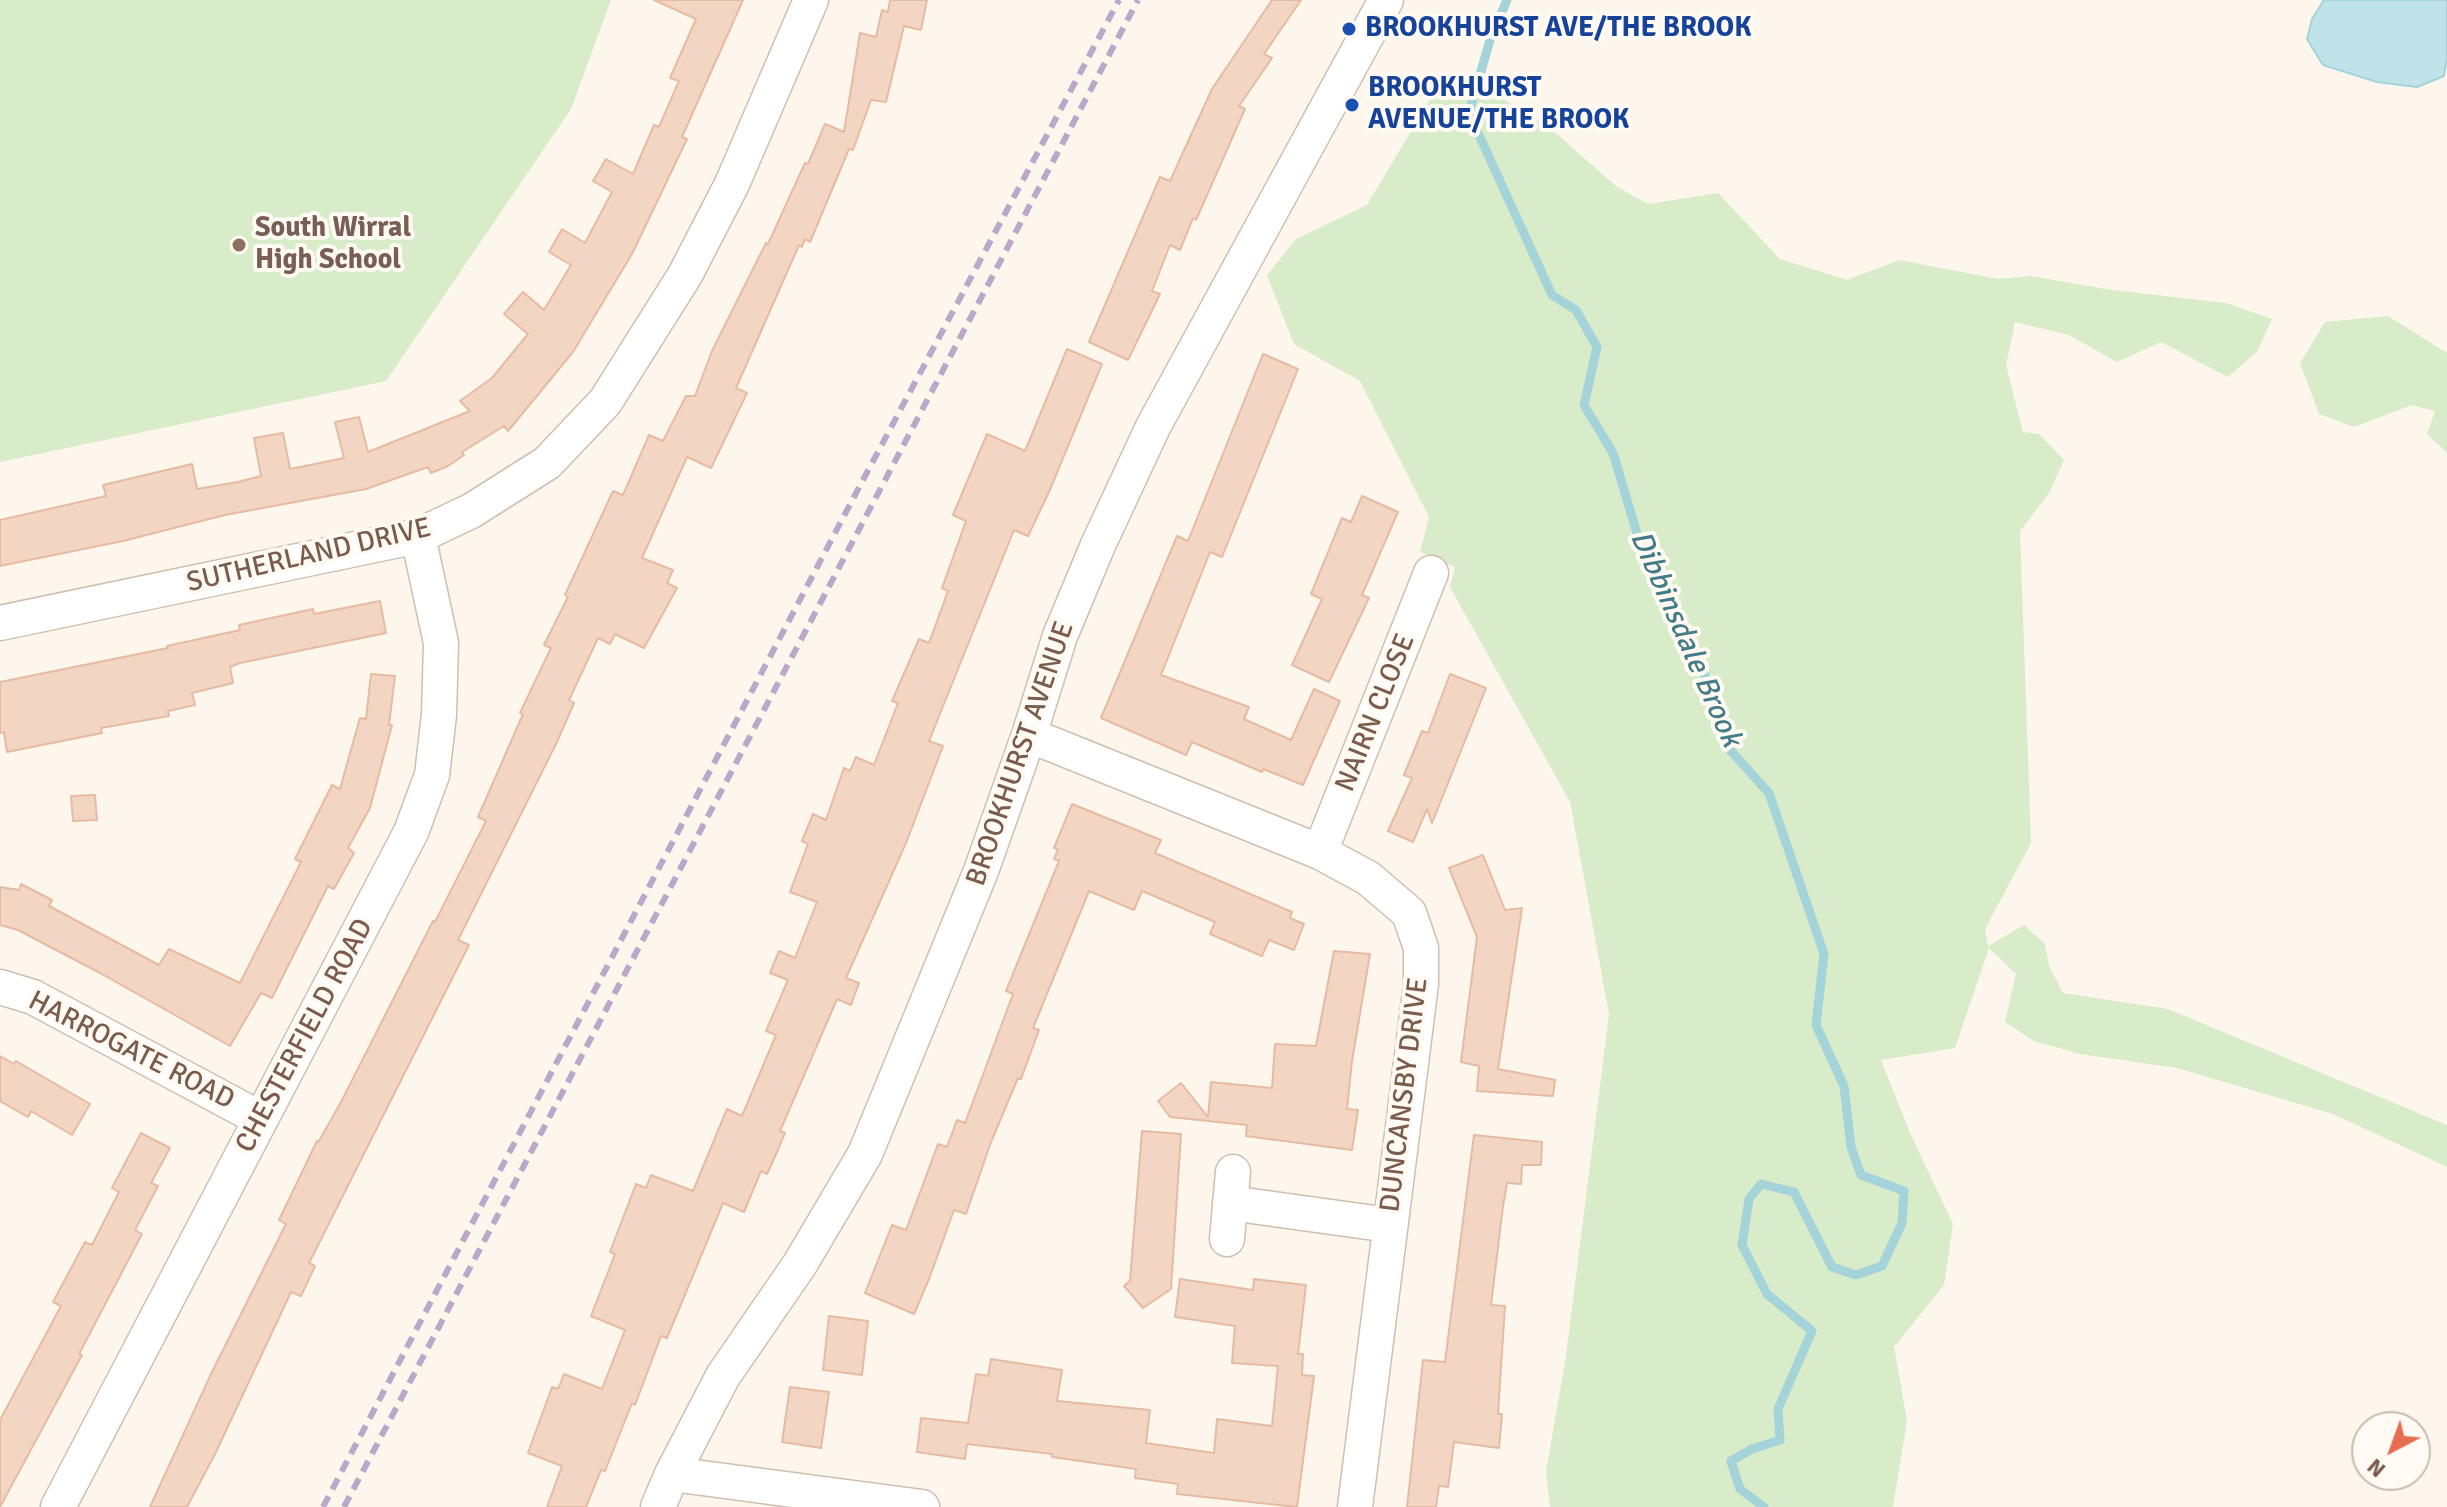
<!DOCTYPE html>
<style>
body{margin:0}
#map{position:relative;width:2447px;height:1507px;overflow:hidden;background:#fdf6ec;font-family:Signika,sans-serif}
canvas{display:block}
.north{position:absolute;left:2351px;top:1411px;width:80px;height:80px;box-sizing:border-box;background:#fffaf3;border:2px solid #cabbb1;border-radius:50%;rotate:221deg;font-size:22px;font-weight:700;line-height:32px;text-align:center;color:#7a5c4d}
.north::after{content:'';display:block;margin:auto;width:28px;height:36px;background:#e76f51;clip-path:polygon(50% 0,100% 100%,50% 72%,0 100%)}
</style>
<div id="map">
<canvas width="2447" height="1507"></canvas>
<div class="north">N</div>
</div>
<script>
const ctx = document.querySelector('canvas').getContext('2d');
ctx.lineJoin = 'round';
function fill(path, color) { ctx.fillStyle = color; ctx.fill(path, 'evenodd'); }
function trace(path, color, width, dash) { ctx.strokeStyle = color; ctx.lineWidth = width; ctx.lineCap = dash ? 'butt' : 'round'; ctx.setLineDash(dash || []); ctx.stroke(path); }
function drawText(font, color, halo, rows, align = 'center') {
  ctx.font = font + ' Signika,sans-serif'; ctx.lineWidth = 8; ctx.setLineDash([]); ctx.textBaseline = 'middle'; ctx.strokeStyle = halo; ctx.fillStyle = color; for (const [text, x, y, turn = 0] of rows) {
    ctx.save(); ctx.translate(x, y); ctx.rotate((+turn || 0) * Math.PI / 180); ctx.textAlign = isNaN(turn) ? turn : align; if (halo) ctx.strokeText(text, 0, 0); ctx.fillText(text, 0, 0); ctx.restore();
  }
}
const green = new Path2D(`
 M 0,0 L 611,0 L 571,109 L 386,381 L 0,462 Z
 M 1443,78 L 1473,80 L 1550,128 L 1617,187 L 1648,204 L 1718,193 L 1780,259 L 1847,280 L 1899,260 L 1999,279 L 2031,276 L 2112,290 L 2226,303 L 2272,319 L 2257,352 L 2228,377 L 2161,342 L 2117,362 L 2069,335 L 2015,322 L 2006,365 L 2023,432 L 2039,434 L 2064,460 L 2049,493 L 2020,531 L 2031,843 L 1985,929 L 1988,946 L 2024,925 L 2045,944 L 2049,966 L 2063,993 L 2168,1009 L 2447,1125 L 2447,1167 L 2333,1114 L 2177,1068 L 2080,1054 L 2034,1041 L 2005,1022 L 2016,974 L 1989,948 L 1955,1048 L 1881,1060 L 1910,1133 L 1953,1224 L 1944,1285 L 1894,1347 L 1907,1421 L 1893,1507 L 1550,1507 L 1546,1472 L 1566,1356 L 1609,1014 L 1570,802 L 1450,587 L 1455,567 L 1420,552 L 1429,517 L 1360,381 L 1294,344 L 1267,275 L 1296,239 L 1367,205 Z
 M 2388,316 L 2447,353 L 2447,453 L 2427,434 L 2435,411 L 2412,405 L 2354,427 L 2319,414 L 2300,363 L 2325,322 Z`);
const water = new Path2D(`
 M 2324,0 L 2447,0 L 2447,57 L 2444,76 L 2417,87 L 2377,82 L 2323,65 L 2307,39 L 2312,19 Z`);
const stream = new Path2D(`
 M 1507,0 L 1490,40 L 1469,113 L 1552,295 L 1576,310 L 1597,347 L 1584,405 L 1613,453 L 1647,567 L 1698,661 L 1726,721 L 1730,750 L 1769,793 L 1824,954 L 1816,1025 L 1844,1086 L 1851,1147 L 1861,1175 L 1904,1191 L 1902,1223 L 1882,1266 L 1856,1275 L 1832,1267 L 1794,1192 L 1761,1184 L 1749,1199 L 1742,1245 L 1767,1294 L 1812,1331 L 1778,1409 L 1780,1440 L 1752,1449 L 1731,1461 L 1740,1489 L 1764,1507`);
const building = new Path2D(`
 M 654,0 L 743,0 L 682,137 L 687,139 L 632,254 L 573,352 L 508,431 L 504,426 L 462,452 L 464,455 L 448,466 L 431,473 L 428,467 L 366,489 L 225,515 L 123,541 L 0,566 L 0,520 L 106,496 L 103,485 L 192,464 L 197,489 L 238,482 L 261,476 L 254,438 L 283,433 L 290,469 L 344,458 L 335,422 L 359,417 L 368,452 L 470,411 L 460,401 L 492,378 L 528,334 L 504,314 L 523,292 L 544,310 L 571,265 L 549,252 L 562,229 L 585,243 L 612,192 L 593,181 L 606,159 L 633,174 L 654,125 L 659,127 L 679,81 L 670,78 L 696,19 Z
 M 890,0 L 927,0 L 921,30 L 904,26 L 886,102 L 871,100 L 853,150 L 849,149 L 810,242 L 805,239 L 802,247 L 799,245 L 736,388 L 747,393 L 711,468 L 687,457 L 642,558 L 673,570 L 667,583 L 677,588 L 644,648 L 615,634 L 610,644 L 598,638 L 569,700 L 574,703 L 556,744 L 458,940 L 469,945 L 309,1263 L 315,1266 L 301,1296 L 291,1292 L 215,1454 L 187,1507 L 150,1507 L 212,1372 L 286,1224 L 279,1220 L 317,1141 L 319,1141 L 341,1102 L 433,921 L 435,922 L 486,821 L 478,817 L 523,714 L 520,713 L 551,648 L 544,645 L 568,597 L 565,595 L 613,491 L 623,495 L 649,435 L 663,441 L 686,396 L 695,396 L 712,351 L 766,243 L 768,244 L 805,163 L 808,164 L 825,124 L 844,132 L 860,33 L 876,37 L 882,10 L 888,12 Z
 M 1272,0 L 1301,0 L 1264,54 L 1272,58 L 1239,106 L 1245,109 L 1196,220 L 1193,218 L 1180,250 L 1170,245 L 1152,291 L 1160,294 L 1128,360 L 1089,342 L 1160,177 L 1170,181 L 1212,89 Z
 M 1067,349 L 1102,364 L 1049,492 L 1028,536 L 1014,530 L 929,741 L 943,746 L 906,843 L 846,978 L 859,983 L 851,1005 L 837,999 L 780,1131 L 785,1133 L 773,1161 L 767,1174 L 761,1171 L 744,1212 L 723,1203 L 667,1338 L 661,1336 L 635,1405 L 632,1403 L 605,1471 L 601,1470 L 586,1507 L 547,1507 L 562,1466 L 528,1453 L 552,1387 L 558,1389 L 564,1374 L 602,1389 L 625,1330 L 591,1316 L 615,1254 L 610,1252 L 636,1184 L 646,1188 L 651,1175 L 693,1191 L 727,1109 L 742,1116 L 776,1035 L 766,1031 L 788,980 L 770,973 L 779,951 L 795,958 L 817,902 L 790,892 L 808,844 L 802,841 L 813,814 L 826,820 L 844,768 L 850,771 L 856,757 L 874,765 L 898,703 L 892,701 L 919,639 L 929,643 L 948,591 L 942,588 L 966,521 L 953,515 L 987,434 L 1025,451 Z
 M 1263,354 L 1298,369 L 1222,557 L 1210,552 L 1161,675 L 1249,707 L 1244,719 L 1291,740 L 1314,689 L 1340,701 L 1303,785 L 1263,769 L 1262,772 L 1192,742 L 1186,755 L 1101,718 L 1177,536 L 1188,541 Z
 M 1362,496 L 1398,512 L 1362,595 L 1369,598 L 1329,682 L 1292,665 L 1322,599 L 1311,594 L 1342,518 L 1351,522 Z
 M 380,601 L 386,633 L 240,663 L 230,667 L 233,683 L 192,693 L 195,705 L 168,711 L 169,716 L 101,728 L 102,733 L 7,752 L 4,732 L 0,733 L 0,682 L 168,648 L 167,646 L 240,630 L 239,625 L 313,609 L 314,614 Z
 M 371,674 L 395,676 L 389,725 L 392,725 L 370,808 L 348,848 L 354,853 L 334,889 L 328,886 L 272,998 L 261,993 L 230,1046 L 100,973 L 18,930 L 0,925 L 0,887 L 19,890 L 21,884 L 52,900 L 49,906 L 159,965 L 169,949 L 240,983 L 301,862 L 295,859 L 332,785 L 340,789 L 360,718 L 366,719 Z
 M 1450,674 L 1486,688 L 1432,823 L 1427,809 L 1413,842 L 1388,831 L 1412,778 L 1404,775 L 1422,731 L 1428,733 Z
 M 95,795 L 97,820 L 73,821 L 71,796 Z
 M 1072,804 L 1161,840 L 1155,853 L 1292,912 L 1290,918 L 1304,924 L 1294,950 L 1269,940 L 1262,956 L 1210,934 L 1215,922 L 1142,891 L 1134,910 L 1089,891 L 1033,1028 L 1039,1030 L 1021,1079 L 1018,1078 L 991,1142 L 966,1214 L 954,1210 L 929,1279 L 914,1314 L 865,1293 L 892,1225 L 906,1230 L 938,1144 L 947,1147 L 957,1120 L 965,1123 L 1013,994 L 1006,991 L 1059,861 L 1054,859 L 1058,849 L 1054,848 Z
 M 1483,855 L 1505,910 L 1522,908 L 1498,1069 L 1555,1080 L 1553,1096 L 1477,1091 L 1479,1066 L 1461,1062 L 1477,937 L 1449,868 Z
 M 1334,951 L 1370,954 L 1352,1061 L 1347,1109 L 1358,1110 L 1352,1150 L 1246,1136 L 1247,1125 L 1170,1117 L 1158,1101 L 1181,1083 L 1208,1117 L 1211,1082 L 1272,1088 L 1275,1044 L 1316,1046 Z
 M 0,1056 L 14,1064 L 16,1061 L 90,1104 L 72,1135 L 31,1111 L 28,1117 L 0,1101 Z
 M 1142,1131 L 1181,1134 L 1171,1289 L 1143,1308 L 1124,1286 L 1130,1281 Z
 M 141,1133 L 170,1148 L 151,1183 L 158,1186 L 135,1230 L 142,1234 L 79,1354 L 82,1355 L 0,1507 L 0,1420 L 61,1306 L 53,1302 L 85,1242 L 92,1245 L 119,1192 L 112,1188 Z
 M 1474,1135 L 1542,1142 L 1541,1165 L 1522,1165 L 1521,1184 L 1507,1183 L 1503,1206 L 1491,1305 L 1505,1306 L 1498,1414 L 1502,1414 L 1499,1448 L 1454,1442 L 1448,1487 L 1439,1486 L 1436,1507 L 1407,1507 L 1423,1360 L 1445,1362 Z
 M 1180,1279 L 1253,1290 L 1254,1279 L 1306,1285 L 1298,1354 L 1303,1354 L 1302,1375 L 1314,1376 L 1297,1507 L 1177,1494 L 1178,1484 L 1135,1478 L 1136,1469 L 1052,1457 L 1052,1454 L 967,1444 L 965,1459 L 917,1452 L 921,1418 L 968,1423 L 976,1374 L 988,1376 L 991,1359 L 1062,1370 L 1057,1401 L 1150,1410 L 1146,1443 L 1214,1453 L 1217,1419 L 1272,1426 L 1278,1366 L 1232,1363 L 1235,1326 L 1175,1317 Z
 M 829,1316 L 868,1321 L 862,1375 L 823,1370 Z
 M 790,1387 L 829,1392 L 821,1448 L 782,1442 Z`);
const street = new Path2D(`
 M 0,623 L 418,536 L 471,511 L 547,463 L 605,402 L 685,275 L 732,184 L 811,0
 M 1029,735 L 1320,852 L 1368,878 L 1409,913 L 1421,948 L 1421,984 L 1355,1507
 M 1320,852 L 1431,573
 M 0,987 L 33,997 L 261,1119
 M 1230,1203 L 1389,1225
 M 1227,1239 L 1233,1172
 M 672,1474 L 922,1507
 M 58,1507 L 411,832 L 432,775 L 439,715 L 441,643 L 418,536
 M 658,1507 L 672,1474 L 723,1376 L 800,1264 L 865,1154 L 981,871 L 1029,735 L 1060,636 L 1098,545 L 1153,427 L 1386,0`);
const rail = new Path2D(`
 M 323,1507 L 855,495 L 1119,0
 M 344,1507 L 1138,0`);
const markers = [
 [1349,29,8,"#1a4fb4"],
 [1352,105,8,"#1a4fb4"],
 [239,245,8,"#8d6e63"]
];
const transitNames = [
 ["BROOKHURST AVE/THE BROOK",1365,29],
 ["BROOKHURST",1368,89],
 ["AVENUE/THE BROOK",1368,121]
];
const educationNames = [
 ["South Wirral",255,229],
 ["High School",255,261]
];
const streetNames = [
 ["SUTHERLAND DRIVE",309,556,-13],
 ["NAIRN CLOSE",1376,713,-68],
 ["BROOKHURST AVENUE",1021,754,-71],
 ["CHESTERFIELD ROAD",305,1036,-62],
 ["HARROGATE ROAD",131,1051,27],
 ["DUNCANSBY DRIVE",1405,1095,-83]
];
const waterNames = [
 ["Dibbinsdale Brook",1685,639,66]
];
fill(green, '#d8ecc9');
fill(water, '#bfe3e8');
trace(water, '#a5d3da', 2);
trace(stream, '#a5d3da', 9);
fill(building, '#f3d5c3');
trace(building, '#e6bba3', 2);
trace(street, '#d1beb0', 37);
trace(street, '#fff', 34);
trace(rail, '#b9a8c9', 6, [12, 8]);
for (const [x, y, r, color] of markers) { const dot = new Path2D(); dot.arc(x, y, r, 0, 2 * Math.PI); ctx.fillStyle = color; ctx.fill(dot); trace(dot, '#fffaf3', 3); }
drawText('bold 28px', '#164399', '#fffaf3', transitNames, 'left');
drawText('bold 28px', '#785e54', '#fffaf3', educationNames, 'left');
drawText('28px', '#7a5c4d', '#fffaf3', streetNames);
drawText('italic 30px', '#437c86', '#fffaf3', waterNames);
</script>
